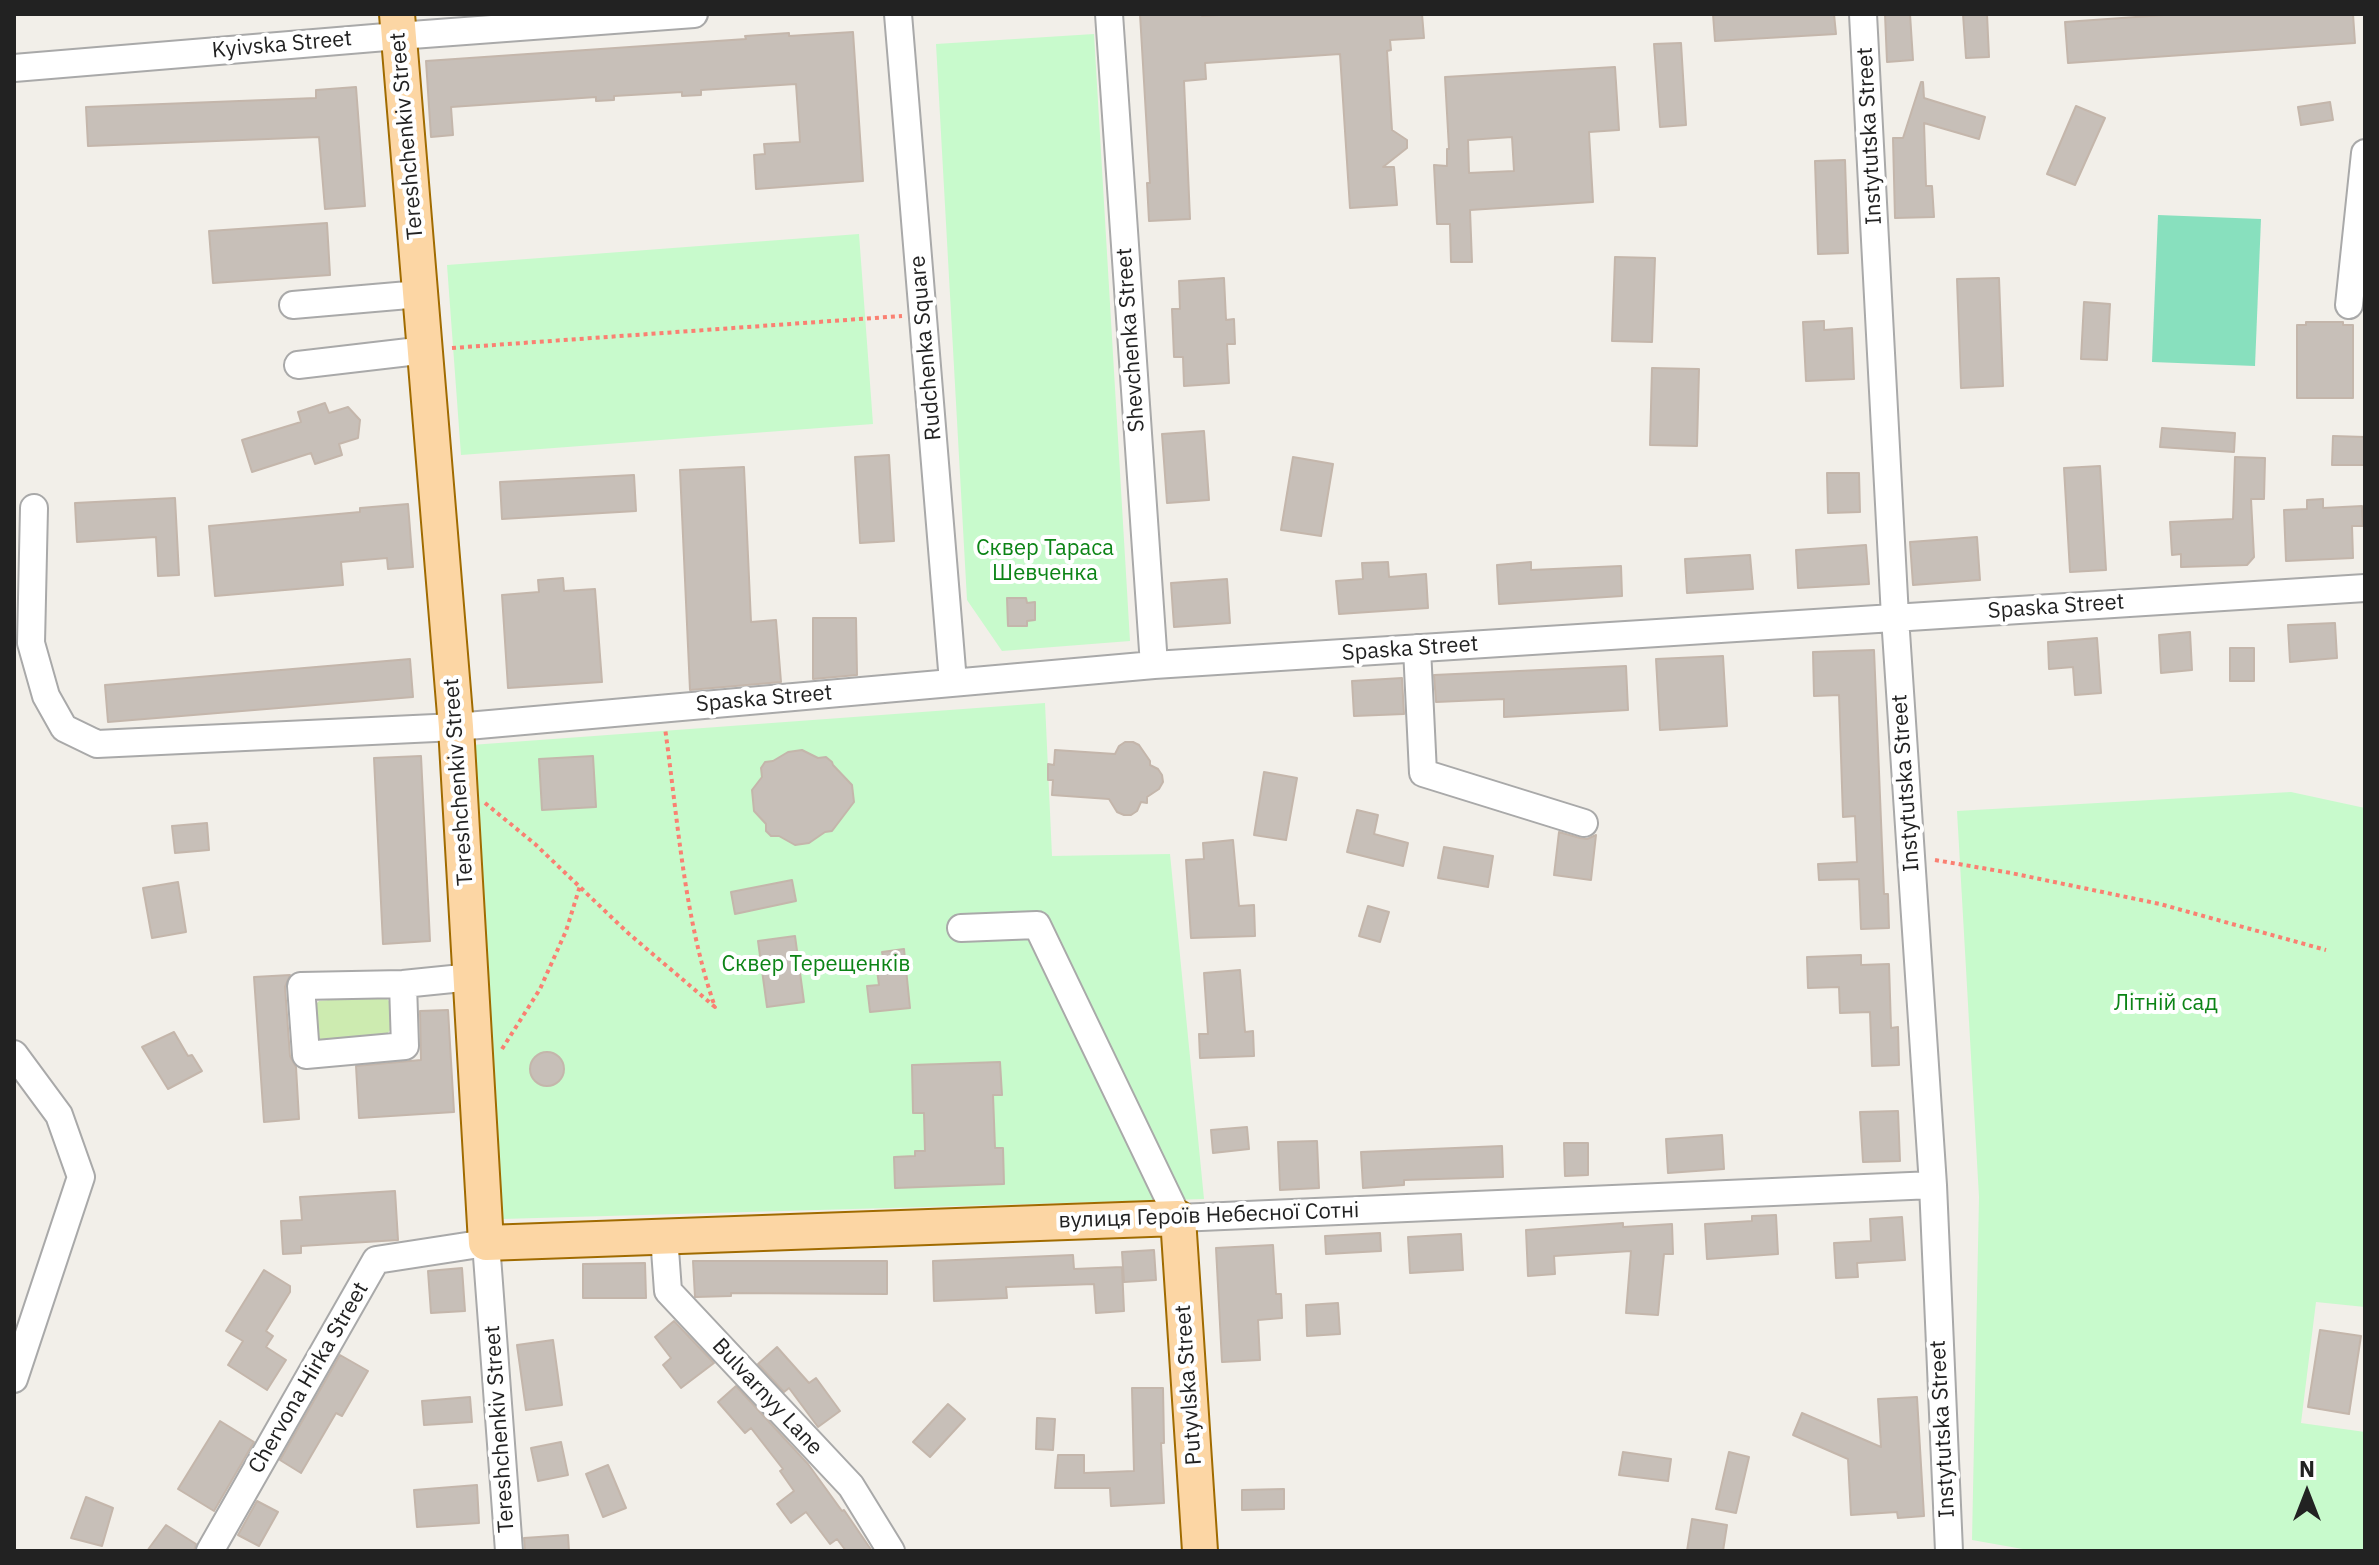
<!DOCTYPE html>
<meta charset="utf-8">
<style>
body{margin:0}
#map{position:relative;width:2379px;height:1565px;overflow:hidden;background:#f2efe9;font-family:"IBM Plex Sans",sans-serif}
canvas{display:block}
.frame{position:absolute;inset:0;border:16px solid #222;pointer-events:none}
.north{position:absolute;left:2267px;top:1453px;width:80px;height:80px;-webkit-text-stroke:6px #fff;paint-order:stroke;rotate:0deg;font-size:22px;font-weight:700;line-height:32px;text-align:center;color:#222}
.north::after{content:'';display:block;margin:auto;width:28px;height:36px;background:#222;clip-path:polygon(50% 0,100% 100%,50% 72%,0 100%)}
</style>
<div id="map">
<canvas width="2379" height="1565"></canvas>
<div class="frame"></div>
<div class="north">N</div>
</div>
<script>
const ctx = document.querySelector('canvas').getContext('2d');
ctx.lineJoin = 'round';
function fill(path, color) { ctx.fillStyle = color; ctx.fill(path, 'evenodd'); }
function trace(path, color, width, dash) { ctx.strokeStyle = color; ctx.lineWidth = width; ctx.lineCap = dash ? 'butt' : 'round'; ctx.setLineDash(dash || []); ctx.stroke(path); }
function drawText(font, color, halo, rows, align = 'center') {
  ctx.font = font + ' "IBM Plex Sans",sans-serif'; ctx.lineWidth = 8; ctx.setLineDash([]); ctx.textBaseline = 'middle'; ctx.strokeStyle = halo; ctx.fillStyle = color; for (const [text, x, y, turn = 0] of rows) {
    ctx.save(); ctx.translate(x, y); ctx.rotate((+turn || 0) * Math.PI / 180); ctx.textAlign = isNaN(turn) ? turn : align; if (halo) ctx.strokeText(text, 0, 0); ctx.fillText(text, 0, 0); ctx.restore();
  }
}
const grass = new Path2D(`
 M 382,994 L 391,1003 L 395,1024 L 387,1034 L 325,1043 L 315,1036 L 310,1010 L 319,1001 Z`);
const park = new Path2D(`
 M 1094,34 L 1130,641 L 1002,651 L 967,600 L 936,44 Z
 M 859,234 L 873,424 L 461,455 L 447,265 Z
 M 1045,703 L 1052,856 L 1170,854 L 1204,1199 L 502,1219 L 471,745 Z
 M 2291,792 L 2365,808 L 2365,1307 L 2316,1302 L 2301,1423 L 2365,1432 L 2365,1529 L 2363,1551 L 2034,1551 L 1972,1540 L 1979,1197 L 1957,811 Z`);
const pitch = new Path2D(`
 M 2158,215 L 2261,219 L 2255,366 L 2152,362 Z`);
const building = new Path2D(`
 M 1140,14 L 1202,14 L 1202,16 L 1237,14 L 1422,14 L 1424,38 L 1390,40 L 1391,50 L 1387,51 L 1392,130 L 1407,140 L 1407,148 L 1383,167 L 1394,167 L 1397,205 L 1350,208 L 1340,54 L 1205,63 L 1206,79 L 1184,81 L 1190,219 L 1149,221 L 1147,183 L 1150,183 Z
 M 1713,14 L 1834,14 L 1836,34 L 1715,41 Z
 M 1885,14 L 1910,14 L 1913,60 L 1887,62 Z
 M 1963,14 L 1987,14 L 1989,57 L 1966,58 Z
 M 2178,14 L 2353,14 L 2355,43 L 2068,63 L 2065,22 Z
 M 853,32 L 863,181 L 756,189 L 754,155 L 765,154 L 764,144 L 800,142 L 796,84 L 701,90 L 701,95 L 682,96 L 682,92 L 614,96 L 614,100 L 596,101 L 596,97 L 451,107 L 453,135 L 431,137 L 426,61 L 746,39 L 745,36 L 789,33 L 789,36 Z
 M 1681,43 L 1686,125 L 1660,127 L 1654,44 Z
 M 1615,67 L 1619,130 L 1589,132 L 1593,202 L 1470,210 L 1472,262 L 1451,262 L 1450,224 L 1437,224 L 1434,165 L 1447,166 L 1447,149 L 1449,149 L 1445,77 ZM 1512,137 L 1514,171 L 1469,173 L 1468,140 Z
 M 1921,82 L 1923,82 L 1924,98 L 1985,117 L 1979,139 L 1924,123 L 1926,186 L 1932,186 L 1934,217 L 1895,218 L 1893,138 L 1903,138 Z
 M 356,87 L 365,206 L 325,209 L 319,137 L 88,146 L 86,107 L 316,98 L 316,90 Z
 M 2330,102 L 2333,120 L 2301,125 L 2298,107 Z
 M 2076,106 L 2105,118 L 2075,185 L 2047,174 Z
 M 1845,160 L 1848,253 L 1818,254 L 1815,161 Z
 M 327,223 L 330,275 L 213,283 L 209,231 Z
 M 1615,257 L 1655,258 L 1652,342 L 1612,341 Z
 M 1224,278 L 1226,320 L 1234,319 L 1235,344 L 1227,344 L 1229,383 L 1184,386 L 1183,357 L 1174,357 L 1172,309 L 1180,309 L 1179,281 Z
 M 1999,278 L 2003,386 L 1961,388 L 1957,279 Z
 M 2084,302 L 2110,304 L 2107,360 L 2081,359 Z
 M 1824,321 L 1824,330 L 1852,328 L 1854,379 L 1806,381 L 1803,322 Z
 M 2306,322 L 2343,322 L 2343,325 L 2353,325 L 2353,398 L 2297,398 L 2297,325 L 2306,325 Z
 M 1652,368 L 1699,369 L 1697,446 L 1650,445 Z
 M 325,403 L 329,413 L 348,407 L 360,420 L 358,438 L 339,444 L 342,455 L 315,464 L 311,453 L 252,472 L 242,440 L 301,422 L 298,412 Z
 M 2162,428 L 2235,433 L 2234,452 L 2160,447 Z
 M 1204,431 L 1209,500 L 1167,503 L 1162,434 Z
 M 2333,436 L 2365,437 L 2365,465 L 2332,465 Z
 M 889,455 L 894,541 L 860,543 L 855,457 Z
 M 1293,457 L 1333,464 L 1321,536 L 1281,530 Z
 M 2235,457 L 2265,458 L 2264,499 L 2251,499 L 2254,557 L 2247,565 L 2181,567 L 2181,554 L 2172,555 L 2170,522 L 2233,519 Z
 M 2100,466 L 2106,570 L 2070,572 L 2064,468 Z
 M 744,467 L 751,622 L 776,620 L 781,682 L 690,690 L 680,470 Z
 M 1827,473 L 1859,473 L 1860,512 L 1828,513 Z
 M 634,475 L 636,511 L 502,519 L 500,482 Z
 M 175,498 L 179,575 L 158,576 L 156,537 L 77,542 L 75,503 Z
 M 2323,499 L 2323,508 L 2362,506 L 2363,526 L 2352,526 L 2353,558 L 2286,561 L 2284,510 L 2307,509 L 2307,500 Z
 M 408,504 L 413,567 L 388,569 L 387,558 L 341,562 L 343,585 L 215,596 L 209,526 L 360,512 L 360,508 Z
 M 1977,537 L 1980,580 L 1913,585 L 1910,542 Z
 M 1866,545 L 1869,584 L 1798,588 L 1796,550 Z
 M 1750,555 L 1753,589 L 1687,593 L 1685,559 Z
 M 1388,562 L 1389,577 L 1426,574 L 1428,608 L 1339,614 L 1336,581 L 1363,579 L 1362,563 Z
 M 1531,562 L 1531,570 L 1621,566 L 1622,596 L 1499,604 L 1497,565 Z
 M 563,578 L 564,591 L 595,589 L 602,682 L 508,688 L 502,595 L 539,592 L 538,580 Z
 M 1227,579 L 1230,623 L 1174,627 L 1171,583 Z
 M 1007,598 L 1026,598 L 1027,603 L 1035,602 L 1035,620 L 1027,621 L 1027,626 L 1008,626 Z
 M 813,618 L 856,618 L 857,675 L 813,679 Z
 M 2335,623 L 2337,658 L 2290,662 L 2288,625 Z
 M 2190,632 L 2192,670 L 2161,673 L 2159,635 Z
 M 2097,638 L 2101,693 L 2075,695 L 2073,667 L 2049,669 L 2048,642 Z
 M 2230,648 L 2254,648 L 2254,681 L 2230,681 Z
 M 1874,650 L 1884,894 L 1888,894 L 1889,928 L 1861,929 L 1859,879 L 1819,880 L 1818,864 L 1857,862 L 1855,816 L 1843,817 L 1839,695 L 1814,696 L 1813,652 Z
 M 1723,656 L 1727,726 L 1660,730 L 1656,659 Z
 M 410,659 L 413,697 L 108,722 L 105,685 Z
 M 1626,666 L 1628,710 L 1504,717 L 1504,699 L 1436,702 L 1434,675 Z
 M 1402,678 L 1404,714 L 1354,716 L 1352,681 Z
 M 1125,742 L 1133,742 L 1139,745 L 1150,761 L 1150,765 L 1158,769 L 1162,775 L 1163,782 L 1159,789 L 1147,797 L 1147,803 L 1141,802 L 1137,811 L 1131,815 L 1124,815 L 1117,812 L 1109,799 L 1052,795 L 1053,780 L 1048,780 L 1048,764 L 1054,765 L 1055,750 L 1115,754 L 1119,746 Z
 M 802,750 L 818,758 L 826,757 L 832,762 L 833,765 L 852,785 L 854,802 L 832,831 L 825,832 L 809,843 L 795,845 L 779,836 L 771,836 L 766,831 L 766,824 L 754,811 L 752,790 L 762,777 L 761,768 L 765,762 L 773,761 L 788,752 Z
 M 421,756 L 430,941 L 383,944 L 374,758 Z
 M 593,756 L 596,807 L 542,810 L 539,759 Z
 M 1264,772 L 1297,778 L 1286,840 L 1254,835 Z
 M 1357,810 L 1378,815 L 1374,834 L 1408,843 L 1403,866 L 1347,852 Z
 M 207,823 L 209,850 L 175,853 L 172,826 Z
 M 1559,832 L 1580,838 L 1587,839 L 1596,835 L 1591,880 L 1554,875 Z
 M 1233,840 L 1239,906 L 1254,905 L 1255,936 L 1191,938 L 1186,860 L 1204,859 L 1203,843 Z
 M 1444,847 L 1493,856 L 1488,887 L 1438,878 Z
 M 792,880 L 796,901 L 735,914 L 731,892 Z
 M 178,882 L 186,932 L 152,938 L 143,888 Z
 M 1368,906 L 1389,912 L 1380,942 L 1359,936 Z
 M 795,936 L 804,1002 L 767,1007 L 758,941 Z
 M 904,949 L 910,1008 L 870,1012 L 867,986 L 879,985 L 876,962 L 884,962 L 882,952 Z
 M 1861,955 L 1861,965 L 1889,964 L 1891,1028 L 1898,1027 L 1899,1065 L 1872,1066 L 1870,1012 L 1840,1013 L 1839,987 L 1808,988 L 1807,957 Z
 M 1240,970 L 1245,1032 L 1253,1031 L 1254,1056 L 1200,1058 L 1199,1034 L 1208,1034 L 1204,973 Z
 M 290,975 L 285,987 L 290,1056 L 296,1067 L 299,1119 L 264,1122 L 254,977 Z
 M 448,1010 L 454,1112 L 359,1118 L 356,1066 L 421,1060 L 420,1011 Z
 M 174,1032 L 188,1056 L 192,1055 L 202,1071 L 168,1089 L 142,1047 Z
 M530 1069a17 17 0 1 1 34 0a17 17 0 1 1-34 0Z
 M 1000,1062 L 1002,1095 L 993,1095 L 995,1148 L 1003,1148 L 1004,1184 L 895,1188 L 894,1157 L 915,1156 L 915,1151 L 925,1151 L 924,1113 L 913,1113 L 912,1065 Z
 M 1898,1111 L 1900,1161 L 1863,1162 L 1860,1112 Z
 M 1247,1127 L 1249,1149 L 1213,1153 L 1211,1130 Z
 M 1722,1135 L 1724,1169 L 1668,1173 L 1666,1139 Z
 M 1317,1141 L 1319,1188 L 1280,1190 L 1278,1142 Z
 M 1564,1143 L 1588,1143 L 1588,1175 L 1565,1176 Z
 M 1502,1146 L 1503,1177 L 1404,1180 L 1404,1185 L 1363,1188 L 1361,1152 Z
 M 395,1191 L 398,1240 L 301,1246 L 301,1253 L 283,1254 L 281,1221 L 302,1220 L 300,1197 Z
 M 1776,1215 L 1778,1254 L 1707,1259 L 1705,1224 L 1752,1221 L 1752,1216 Z
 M 1902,1217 L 1905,1260 L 1857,1263 L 1858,1277 L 1836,1278 L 1834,1243 L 1871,1241 L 1870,1219 Z
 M 1623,1223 L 1623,1227 L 1672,1224 L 1673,1254 L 1664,1254 L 1658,1315 L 1626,1313 L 1631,1251 L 1554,1256 L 1555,1274 L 1528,1276 L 1526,1230 Z
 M 1380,1233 L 1381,1251 L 1326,1254 L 1325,1236 Z
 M 1461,1234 L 1463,1270 L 1410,1273 L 1408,1237 Z
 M 1273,1245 L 1276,1294 L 1281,1294 L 1282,1318 L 1258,1320 L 1260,1360 L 1222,1362 L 1216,1248 Z
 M 1154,1250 L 1156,1280 L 1124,1282 L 1122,1252 Z
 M 1073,1255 L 1074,1269 L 1122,1267 L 1124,1311 L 1096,1313 L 1094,1284 L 1006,1287 L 1007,1298 L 934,1301 L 933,1261 Z
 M 693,1261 L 887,1261 L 887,1294 L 731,1293 L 731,1296 L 695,1297 Z
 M 645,1263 L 646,1298 L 583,1298 L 583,1264 Z
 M 462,1268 L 465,1311 L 431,1313 L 428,1271 Z
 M 264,1270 L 290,1286 L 290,1292 L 266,1331 L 273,1336 L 266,1347 L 286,1360 L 267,1390 L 228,1365 L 243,1341 L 226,1331 Z
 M 1338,1303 L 1340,1334 L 1307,1336 L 1306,1305 Z
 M 674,1321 L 714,1363 L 681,1388 L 663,1365 L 671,1358 L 655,1337 Z
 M 2320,1330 L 2361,1336 L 2349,1414 L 2308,1407 Z
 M 553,1340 L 562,1405 L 526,1410 L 517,1345 Z
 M 777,1347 L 809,1383 L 816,1378 L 840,1411 L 818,1427 L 789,1388 L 784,1392 L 758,1364 Z
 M 340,1355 L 368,1371 L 342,1416 L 336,1413 L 301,1473 L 280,1460 Z
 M 736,1386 L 808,1464 L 842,1511 L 844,1510 L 872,1551 L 846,1551 L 837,1539 L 830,1544 L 806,1512 L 791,1523 L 777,1504 L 794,1491 L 780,1471 L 783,1469 L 751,1428 L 745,1433 L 718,1402 Z
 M 1132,1388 L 1163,1388 L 1164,1443 L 1161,1443 L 1164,1503 L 1111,1506 L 1110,1488 L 1055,1488 L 1058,1455 L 1084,1455 L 1084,1473 L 1134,1471 Z
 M 470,1397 L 472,1422 L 424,1425 L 422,1401 Z
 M 1917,1397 L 1924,1516 L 1898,1518 L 1897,1512 L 1851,1515 L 1848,1459 L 1793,1435 L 1802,1413 L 1881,1447 L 1878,1399 Z
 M 948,1404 L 965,1419 L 930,1457 L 913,1442 Z
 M 1037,1418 L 1055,1419 L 1053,1450 L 1036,1449 Z
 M 220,1421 L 254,1442 L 214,1511 L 178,1489 Z
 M 561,1442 L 568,1475 L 538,1481 L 531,1448 Z
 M 1623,1452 L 1671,1459 L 1668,1481 L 1619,1475 Z
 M 1729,1452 L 1749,1457 L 1736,1513 L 1716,1509 Z
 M 608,1465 L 626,1508 L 603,1517 L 586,1474 Z
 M 477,1485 L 479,1523 L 417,1527 L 414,1490 Z
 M 1284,1489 L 1284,1509 L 1242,1510 L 1242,1490 Z
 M 86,1497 L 113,1508 L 102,1546 L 71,1538 Z
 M 257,1501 L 278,1512 L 259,1546 L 238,1535 Z
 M 1692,1519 L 1727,1525 L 1723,1551 L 1687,1551 Z
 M 166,1525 L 196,1544 L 194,1551 L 147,1551 Z
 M 568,1535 L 569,1551 L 525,1551 L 524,1538 Z`);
const path = new Path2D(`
 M 452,348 L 902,316
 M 485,803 L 535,844 L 628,933 L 715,1007 C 684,918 678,821 665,728
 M 1935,860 L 2011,873 L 2160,904 L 2326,950
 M 502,1049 L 540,989 L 566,931 L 580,886`);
const minor = new Path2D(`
 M 898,14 L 953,682
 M 1109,14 L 1154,665
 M 1863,14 L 1895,617 L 1933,1185 L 1949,1551
 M 14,68 L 398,36 L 694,14
 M 293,305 L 420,294
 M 2349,305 L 2365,153
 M 298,365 L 426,350
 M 34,508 L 31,643 L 46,696 L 64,728 L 97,744 L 456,727 L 1154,665 L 2365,588
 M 1417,648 L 1423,773 L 1584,823
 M 961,928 L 1037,925 L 1178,1218 L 1933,1185
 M 403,984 L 405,1046 L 306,1055 L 301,986 L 403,984 L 472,977
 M 14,1054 L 59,1115 L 81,1177 L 14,1379
 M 664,1236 L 668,1291 L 851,1486 L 891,1551
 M 210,1551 L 376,1260 L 486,1243 L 509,1551`);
const major = new Path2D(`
 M 397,14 L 456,727 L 486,1243 L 1178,1218 L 1200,1551`);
const streetNames = [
 ["Kyivska Street",282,45,-5],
 ["Tereshchenkiv Street",407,136,-95],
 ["Instytutska Street",1870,136,-93],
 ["Shevchenka Street",1131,340,-94],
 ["Rudchenka Square",926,348,-95],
 ["Spaska Street",2056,607,-4],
 ["Spaska Street",1410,649,-4],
 ["Spaska Street",764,699,-5],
 ["Tereshchenkiv Street",459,782,-94],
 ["Instytutska Street",1906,783,-94],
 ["вулиця Героїв Небесної Сотні",1209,1216,-2],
 ["Chervona Hirka Street",309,1378,-60],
 ["Putyvlska Street",1189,1385,-94],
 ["Bulvarnyy Lane",767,1397,47],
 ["Tereshchenkiv Street",500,1429,-94],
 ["Instytutska Street",1943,1429,-93]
];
const parkNames = [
 ["Сквер Тараса",1045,549],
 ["Шевченка",1045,574],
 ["Сквер Терещенків",816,965],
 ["Літній сад",2166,1004]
];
fill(grass, '#cdebb0');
fill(park, '#c8facc');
fill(pitch, '#88e0be');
fill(building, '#c7bfb8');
trace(building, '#c4b6ab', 2);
trace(minor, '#a9a9a9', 30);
trace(major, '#a06b00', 38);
trace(path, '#fa8072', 4, [4, 4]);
trace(minor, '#fff', 26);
trace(major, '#fcd6a4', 34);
drawText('22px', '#222', '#fff', streetNames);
drawText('22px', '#0c8416', '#fff', parkNames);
</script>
